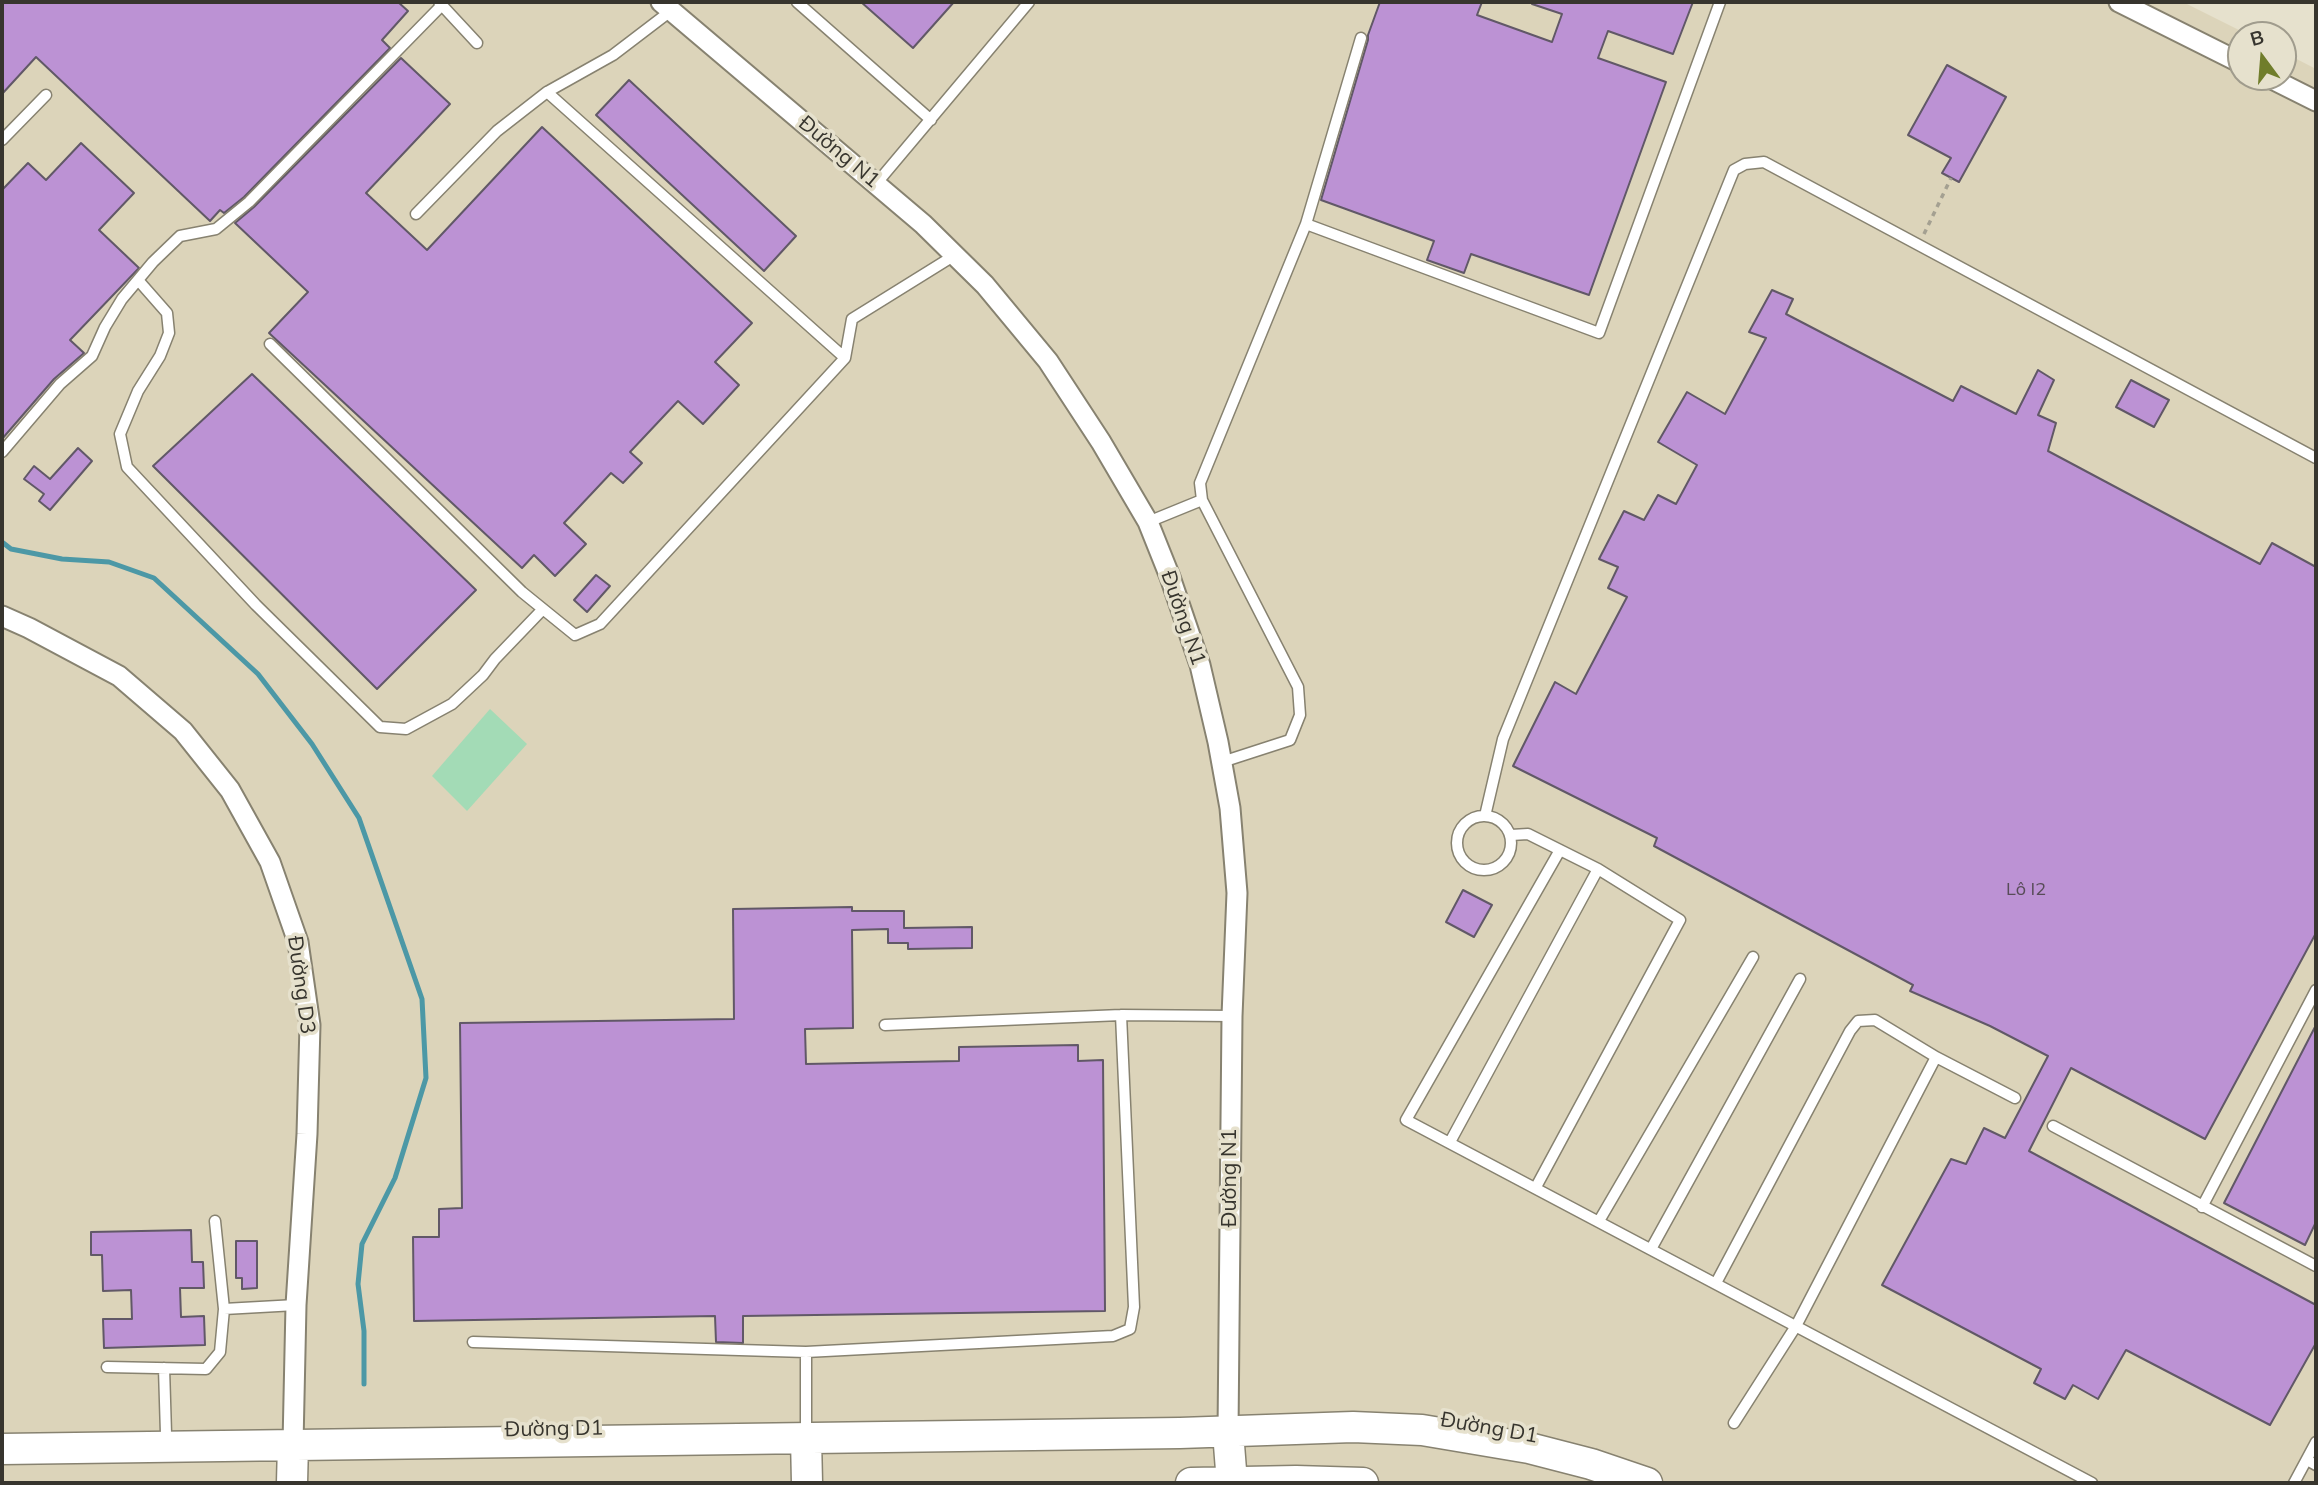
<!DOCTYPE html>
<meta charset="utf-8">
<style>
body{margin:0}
#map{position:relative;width:2318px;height:1485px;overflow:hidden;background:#e6e1cd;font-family:Mulish,sans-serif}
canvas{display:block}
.frame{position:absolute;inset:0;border:4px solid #37352e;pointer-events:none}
.north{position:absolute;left:2227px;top:21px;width:70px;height:70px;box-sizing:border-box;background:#e6e1cd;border:2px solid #a09c8d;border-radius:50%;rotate:344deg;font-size:19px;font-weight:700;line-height:28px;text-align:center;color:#37352e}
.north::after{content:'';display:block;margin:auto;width:24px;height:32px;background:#707d2b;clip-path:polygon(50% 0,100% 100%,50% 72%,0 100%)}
</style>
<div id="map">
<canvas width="2318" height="1485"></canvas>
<div class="frame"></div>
<div class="north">B</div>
</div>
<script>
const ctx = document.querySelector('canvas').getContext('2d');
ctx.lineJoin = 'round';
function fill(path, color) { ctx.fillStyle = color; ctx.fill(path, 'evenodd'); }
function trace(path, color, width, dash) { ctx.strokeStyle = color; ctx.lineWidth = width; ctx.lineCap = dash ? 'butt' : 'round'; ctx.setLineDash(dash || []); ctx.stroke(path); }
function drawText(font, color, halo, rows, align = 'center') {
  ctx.font = font + ' Mulish,sans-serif'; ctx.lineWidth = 7; ctx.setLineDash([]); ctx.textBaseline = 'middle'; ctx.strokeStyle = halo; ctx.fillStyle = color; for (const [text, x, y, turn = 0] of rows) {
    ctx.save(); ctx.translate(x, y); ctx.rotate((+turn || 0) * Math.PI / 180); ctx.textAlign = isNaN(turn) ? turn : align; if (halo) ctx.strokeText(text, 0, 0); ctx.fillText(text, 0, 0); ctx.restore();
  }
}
const built = new Path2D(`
 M 2,2 L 2183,2 L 2249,35 L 2241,35 L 2241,77 L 2283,77 L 2283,52 L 2316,69 L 2316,1483 L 2,1483 Z`);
const green = new Path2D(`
 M 490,709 L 527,744 L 467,811 L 432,776 Z`);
const stream = new Path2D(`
 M 2,542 L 11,549 L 62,559 L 109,562 L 154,578 L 258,674 L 312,744 L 359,818 L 422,999 L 426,1078 L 395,1178 L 362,1244 L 358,1284 L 364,1331 L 364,1384`);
const building = new Path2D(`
 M 2,2 L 398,2 L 408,11 L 382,40 L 390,48 L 244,197 L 224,213 L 220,210 L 210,221 L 36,57 L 2,94 Z
 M 861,2 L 954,2 L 913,48 Z
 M 1380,2 L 1482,2 L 1477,15 L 1552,42 L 1562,14 L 1532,4 L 1533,2 L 1693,2 L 1673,54 L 1608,31 L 1598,58 L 1666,82 L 1589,295 L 1471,254 L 1464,273 L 1427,260 L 1434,241 L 1321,200 L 1368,40 L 1368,35 Z
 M 401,58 L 450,104 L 366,193 L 427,250 L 542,127 L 752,323 L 715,362 L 739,385 L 703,424 L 678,401 L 630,452 L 642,463 L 623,483 L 611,473 L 564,523 L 586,544 L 555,576 L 534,555 L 522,568 L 269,333 L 308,292 L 235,223 L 254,207 Z
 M 1947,65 L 2006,97 L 1959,182 L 1942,173 L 1951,158 L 1908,135 Z
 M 629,80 L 796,236 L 764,271 L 596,115 Z
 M 81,143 L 134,193 L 99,230 L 139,268 L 70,340 L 84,353 L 54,379 L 2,439 L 2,190 L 28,163 L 46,180 Z
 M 1772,290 L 1793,299 L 1786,314 L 1953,401 L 1961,386 L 2016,414 L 2038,370 L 2054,380 L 2038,415 L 2056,423 L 2048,451 L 2260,564 L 2272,543 L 2316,567 L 2316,933 L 2205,1139 L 2071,1068 L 2029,1151 L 2316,1305 L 2316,1343 L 2270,1425 L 2126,1350 L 2098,1399 L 2073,1385 L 2065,1399 L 2034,1383 L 2041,1369 L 1882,1285 L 1951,1159 L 1966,1164 L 1984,1128 L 2005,1138 L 2048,1056 L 1990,1026 L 1910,991 L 1913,985 L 1654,846 L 1657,838 L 1513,766 L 1555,682 L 1576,694 L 1627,597 L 1608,588 L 1618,567 L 1599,559 L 1624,511 L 1644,520 L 1658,495 L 1676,504 L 1697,465 L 1658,442 L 1687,392 L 1725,414 L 1766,338 L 1749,332 Z
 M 252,374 L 476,590 L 377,689 L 153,466 Z
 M 2131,380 L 2169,400 L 2154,427 L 2116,407 Z
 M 78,448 L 92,461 L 50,510 L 39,501 L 44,494 L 24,479 L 34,466 L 50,479 Z
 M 596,575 L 610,586 L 587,612 L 574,600 Z
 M 1463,890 L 1492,905 L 1474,937 L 1446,922 Z
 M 852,907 L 852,911 L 904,911 L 904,928 L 972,927 L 972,948 L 908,949 L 908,943 L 888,943 L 888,929 L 852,930 L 853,1028 L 805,1029 L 806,1064 L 959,1061 L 959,1047 L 1078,1045 L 1078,1061 L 1103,1060 L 1105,1311 L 743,1316 L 743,1343 L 716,1342 L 715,1316 L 414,1321 L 413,1237 L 439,1237 L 439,1209 L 462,1208 L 460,1023 L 734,1019 L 733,909 Z
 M 2316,1025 L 2316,1222 L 2305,1245 L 2224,1203 Z
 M 191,1230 L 192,1262 L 203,1262 L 204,1288 L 180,1288 L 181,1317 L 204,1316 L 205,1345 L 104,1348 L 103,1319 L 132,1319 L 131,1290 L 103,1291 L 102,1255 L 91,1255 L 91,1232 Z
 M 236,1241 L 257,1241 L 257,1288 L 242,1289 L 242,1278 L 236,1278 Z`);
const path = new Path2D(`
 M 1924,234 L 1951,178`);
const lane = new Path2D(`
 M 439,2 L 477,43
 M 797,2 L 931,120
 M 547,92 L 613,55 L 672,10
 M 2,140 L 46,95
 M 876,184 L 1029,2
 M 416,214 L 497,131 L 547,92 L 845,358
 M 1306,224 L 1599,333 L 1720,2
 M 138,280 L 167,313 L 169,333 L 160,356 L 138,391 L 120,434 L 127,467 L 256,605 L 380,727 L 406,729 L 452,704 L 483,675 L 495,659 L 543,609
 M 270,344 L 522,592 L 575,635 L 600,624 L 845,358 L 852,319 L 955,255
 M 2,452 L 60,384 L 92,356 L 105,327 L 122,299 L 153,262 L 180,236 L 216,229 L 249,202 L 442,5
 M 1148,522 L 1202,500
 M 1222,762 L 1290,740 L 1300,715 L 1298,687 L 1202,500 L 1200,483 L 1306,224 L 1361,38
 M1457 843a27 27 0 1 1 54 0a27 27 0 1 1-54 0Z
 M 1485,816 L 1503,739 L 1734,170 L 1745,164 L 1764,162 L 2316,458
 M 1511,835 L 1528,834 L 1598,869 L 1680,920 L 1536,1187
 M 1560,850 L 1406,1120 L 2092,1483
 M 885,1025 L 1121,1015 L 1232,1016
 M 2053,1126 L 2316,1266
 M 1450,1142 L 1598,869
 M 2202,1207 L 2316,990
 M 215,1221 L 224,1309 L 296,1305
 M 1599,1221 L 1753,957
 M 1651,1249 L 1800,979
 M 1716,1283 L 1850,1031 L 1858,1021 L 1875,1020 L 1936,1057 L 2015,1098
 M 473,1342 L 806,1352 L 1113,1336 L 1130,1329 L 1134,1307 L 1121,1015
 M 107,1367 L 206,1369 L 220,1352 L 224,1309
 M 164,1368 L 166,1434
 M 1734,1423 L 1796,1326 L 1936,1057
 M 806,1435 L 806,1352
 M 2307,1460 L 2316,1465
 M 2294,1483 L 2316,1442`);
const street = new Path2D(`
 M 661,2 L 923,224 L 985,285 L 1048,361 L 1101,442 L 1148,522 L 1170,577 L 1200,665 L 1218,742 L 1230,808 L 1237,893 L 1232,1016 L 1228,1432
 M 2119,2 L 2241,63
 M 2268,77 L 2316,101
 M 2,616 L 29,628 L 119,676 L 183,731 L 230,790 L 270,862 L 298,942 L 310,1025 L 307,1134 L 296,1305 L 293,1444`);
const primary = new Path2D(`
 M 1228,1432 L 1232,1483
 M 806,1438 L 807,1483
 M 2,1449 L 1180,1433 L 1353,1427 L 1422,1430 L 1529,1448 L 1591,1464 L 1647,1483
 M 292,1483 L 293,1444
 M 1191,1483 L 1296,1481 L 1363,1483`);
const numberNames = [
 ["Lô I2",2026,890]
];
const streetNames = [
 ["Đường N1",839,152,40],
 ["Đường N1",1183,618,71],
 ["Đường D3",301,985,82],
 ["Đường N1",1230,1178,-90],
 ["Đường D1",1489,1428,10],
 ["Đường D1",554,1429,-1]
];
fill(built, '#dcd4ba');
fill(green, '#a3dbb6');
trace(stream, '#4c98a6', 5);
fill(building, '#bc92d4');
trace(building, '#615867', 2);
trace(lane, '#878270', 13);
trace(street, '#878270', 23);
trace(primary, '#878270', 33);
trace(path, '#a4a091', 3.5, [5, 5]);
trace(lane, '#fff', 10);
trace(street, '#fff', 19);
trace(primary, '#fff', 30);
drawText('18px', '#584c58', null, numberNames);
drawText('21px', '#37352e', '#e6e1cd', streetNames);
</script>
